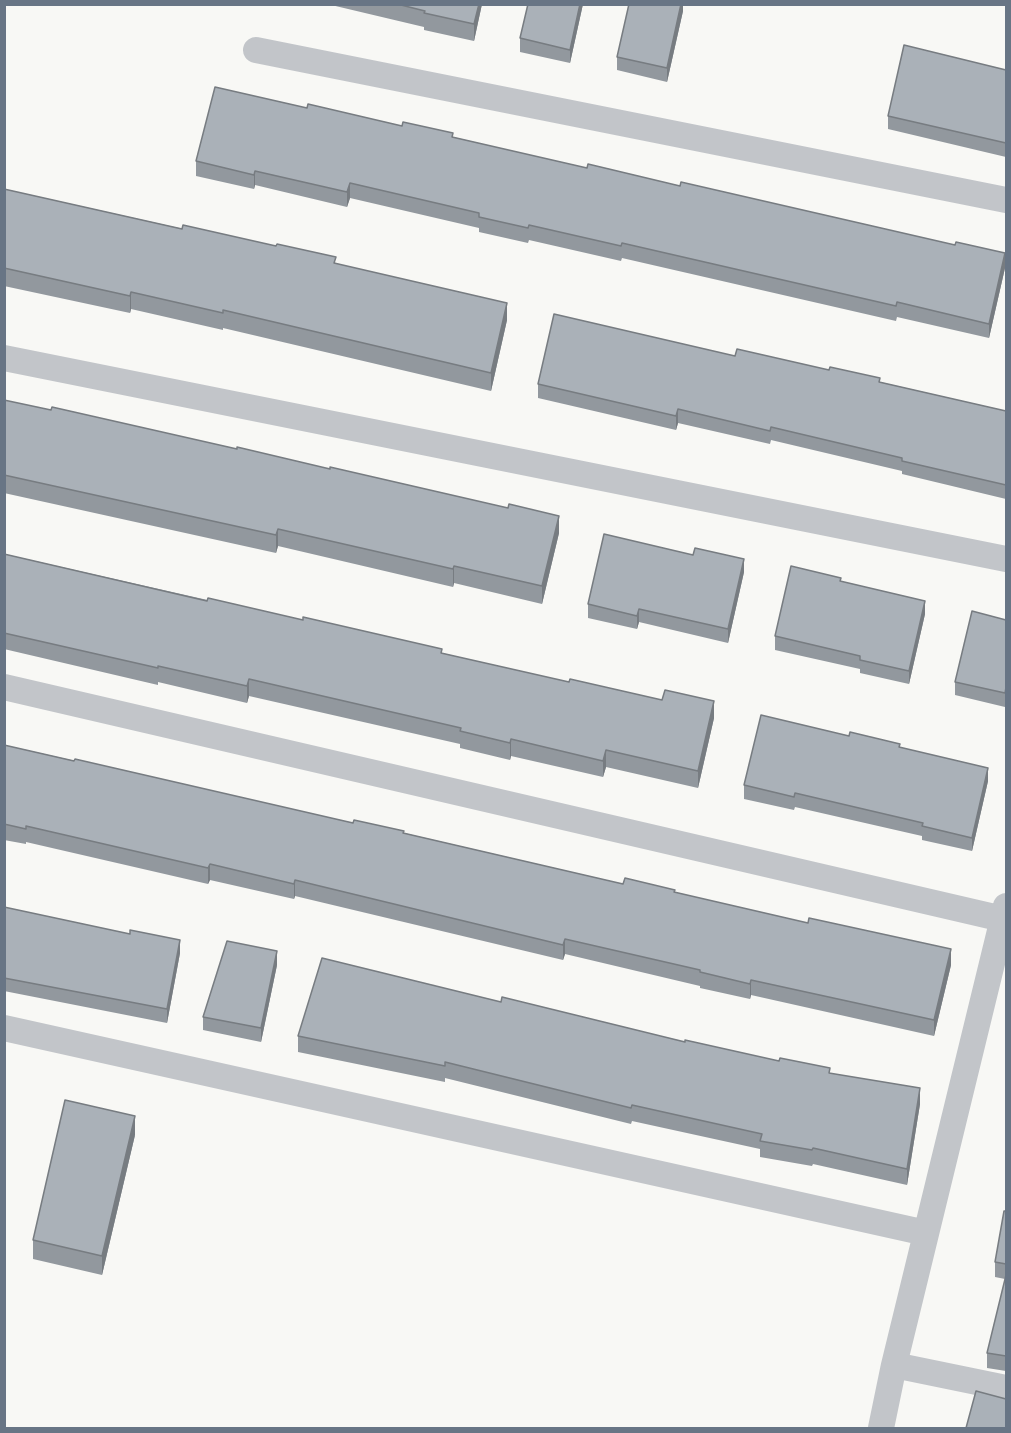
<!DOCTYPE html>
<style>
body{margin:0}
#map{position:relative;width:1011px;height:1433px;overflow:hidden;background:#f8f8f5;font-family:Helvetica,sans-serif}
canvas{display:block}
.frame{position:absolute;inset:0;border:6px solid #687585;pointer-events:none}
</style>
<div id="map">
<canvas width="1011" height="1433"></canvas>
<div class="frame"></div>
</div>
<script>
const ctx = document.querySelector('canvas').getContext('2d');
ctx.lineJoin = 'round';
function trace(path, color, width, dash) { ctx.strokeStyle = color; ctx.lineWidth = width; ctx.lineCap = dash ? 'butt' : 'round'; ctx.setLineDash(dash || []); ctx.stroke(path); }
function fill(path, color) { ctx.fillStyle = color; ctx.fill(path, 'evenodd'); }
const street = new Path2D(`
 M 256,50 L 1006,200
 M 4,358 L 1006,559
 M 4,687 L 1003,919
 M 4,1028 L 926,1233
 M 894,1365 L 1006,1388
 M 881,1428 L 894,1365 L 1006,906`);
const wall = new Path2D(`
 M 327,4 L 482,4 L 474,41 L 424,30 L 424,27 Z
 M 528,4 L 583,4 L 570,63 L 520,52 L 520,38 Z
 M 683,4 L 683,11 L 667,82 L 617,70 L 617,57 Z
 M 1006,70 L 1006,157 L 888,129 L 888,116 Z
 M 307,108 L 453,137 L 1005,268 L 989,338 L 897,317 L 896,321 L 622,258 L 621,261 L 529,240 L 528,243 L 479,232 L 479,228 L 350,198 L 347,207 L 255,185 L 254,189 L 196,176 L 196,161 Z
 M 4,189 L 336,263 L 507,320 L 491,391 L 223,328 L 223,330 L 131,309 L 130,313 L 4,286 Z
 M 735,356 L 880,382 L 1006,411 L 1006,499 L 902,474 L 902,471 L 771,440 L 770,444 L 678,423 L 676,430 L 538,398 L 538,384 Z
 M 4,400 L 559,533 L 542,604 L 454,583 L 453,587 L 278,546 L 276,553 L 4,493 Z
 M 4,554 L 442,653 L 714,718 L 698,788 L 606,767 L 603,777 L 511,756 L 510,760 L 460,748 L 460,744 L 249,696 L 247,703 L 158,682 L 158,685 L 4,649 Z
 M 744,572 L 728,643 L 639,622 L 637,629 L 588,618 L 588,604 Z
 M 841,581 L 925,614 L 909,684 L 860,673 L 860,669 L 775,650 L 775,636 Z
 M 1006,620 L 1006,701 L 1005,707 L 955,695 L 955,682 Z
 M 4,745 L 353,823 L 404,833 L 623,884 L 675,892 L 951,965 L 934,1036 L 751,995 L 750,999 L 700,988 L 700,986 L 565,954 L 563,960 L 295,896 L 294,899 L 210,880 L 208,884 L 26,842 L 26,844 L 4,840 Z
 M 900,747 L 988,781 L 972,851 L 922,840 L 922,836 L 795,807 L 794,810 L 744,799 L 744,785 Z
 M 4,907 L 180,953 L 167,1023 L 4,991 Z
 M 277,965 L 261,1042 L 203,1030 L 203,1017 Z
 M 501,1002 L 830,1074 L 920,1104 L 907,1185 L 813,1164 L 812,1166 L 760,1157 L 760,1149 L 632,1121 L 631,1124 L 445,1078 L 445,1082 L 298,1052 L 298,1036 Z
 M 135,1135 L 102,1275 L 33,1259 L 33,1240 Z
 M 1006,1211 L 1006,1371 L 987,1368 L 987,1353 L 1005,1279 L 995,1277 L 995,1262 Z`);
const shadedWall = new Path2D(`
 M 479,4 L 482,4 L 474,41 L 474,24 Z
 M 580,4 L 583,4 L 570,63 L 570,50 Z
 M 681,4 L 683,4 L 683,11 L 667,82 L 667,68 Z
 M 255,171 L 255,185 L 254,189 L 254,175 Z
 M 350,183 L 350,198 L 347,207 L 347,192 Z
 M 1005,253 L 1005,268 L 989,338 L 989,324 Z
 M 131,292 L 131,309 L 130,313 L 130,296 Z
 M 507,303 L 507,320 L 491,391 L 491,373 Z
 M 678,409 L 678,423 L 676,430 L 676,416 Z
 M 559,516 L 559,533 L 542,604 L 542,586 Z
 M 278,529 L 278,546 L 276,553 L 276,535 Z
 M 744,559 L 744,572 L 728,643 L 728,629 Z
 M 454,566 L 454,583 L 453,587 L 453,569 Z
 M 925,601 L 925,614 L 909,684 L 909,671 Z
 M 639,609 L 639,622 L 637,629 L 637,616 Z
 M 249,679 L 249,696 L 247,703 L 247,686 Z
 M 1006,687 L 1006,701 L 1005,707 L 1005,693 Z
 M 714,701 L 714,718 L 698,788 L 698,771 Z
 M 511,739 L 511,756 L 510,760 L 510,743 Z
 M 606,750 L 606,767 L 603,777 L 603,761 Z
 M 988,768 L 988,781 L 972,851 L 972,838 Z
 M 210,864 L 210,880 L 208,884 L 208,868 Z
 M 295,880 L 295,896 L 294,899 L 294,884 Z
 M 565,939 L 565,954 L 563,960 L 563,945 Z
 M 180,940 L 180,953 L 167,1023 L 167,1009 Z
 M 951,949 L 951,965 L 934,1036 L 934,1020 Z
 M 277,951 L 277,965 L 261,1042 L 261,1028 Z
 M 751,980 L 751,995 L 750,999 L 750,984 Z
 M 920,1088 L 920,1104 L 907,1185 L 907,1169 Z
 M 135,1116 L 135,1135 L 102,1275 L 102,1256 Z`);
const building = new Path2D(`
 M 397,4 L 479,4 L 474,24 L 424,13 L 425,11 Z
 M 528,4 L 580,4 L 570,50 L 520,38 Z
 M 629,4 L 681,4 L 667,68 L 617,57 Z
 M 904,45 L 1006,70 L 1006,143 L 888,116 Z
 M 215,87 L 307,108 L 308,104 L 402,126 L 403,122 L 453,133 L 452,137 L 587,168 L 588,164 L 680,186 L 681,182 L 955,245 L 956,242 L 1005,253 L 989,324 L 897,302 L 896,306 L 622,243 L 621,246 L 529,225 L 528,228 L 479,217 L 479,213 L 350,183 L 347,192 L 255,171 L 254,175 L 196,161 Z
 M 4,189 L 182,229 L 183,225 L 276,246 L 277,244 L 336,257 L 334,263 L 507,303 L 491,373 L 223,310 L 223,313 L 131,292 L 130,296 L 4,268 Z
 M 554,314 L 735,356 L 737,349 L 829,370 L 830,367 L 880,378 L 879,382 L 1006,411 L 1006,485 L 902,461 L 902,458 L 771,427 L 770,431 L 678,409 L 676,416 L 538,384 Z
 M 4,400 L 51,410 L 52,407 L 237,449 L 237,447 L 330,469 L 330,467 L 508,508 L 509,504 L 559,516 L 542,586 L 454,566 L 453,569 L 278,529 L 276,535 L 4,475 Z
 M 604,534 L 693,555 L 695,548 L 744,559 L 728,629 L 639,609 L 637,616 L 588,604 Z
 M 4,554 L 207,601 L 208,598 L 303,620 L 303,617 L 442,649 L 441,653 L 569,682 L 570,679 L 662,700 L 665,690 L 714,701 L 698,771 L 606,750 L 603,761 L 511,739 L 510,743 L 460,731 L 461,728 L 249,679 L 247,686 L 158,666 L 158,668 L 4,633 Z
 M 791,566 L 841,578 L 840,581 L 925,601 L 909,671 L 860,660 L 860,656 L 775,636 Z
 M 972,611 L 1006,620 L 1006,687 L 1005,693 L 955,682 Z
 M 761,715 L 849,736 L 850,732 L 900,744 L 899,747 L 988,768 L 972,838 L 922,826 L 923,823 L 795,793 L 794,797 L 744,785 Z
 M 4,745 L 74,761 L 75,759 L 353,823 L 354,820 L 404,831 L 403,833 L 623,884 L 625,878 L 675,890 L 674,892 L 808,923 L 809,918 L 951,949 L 934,1020 L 751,980 L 750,984 L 700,972 L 700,970 L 565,939 L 563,945 L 295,880 L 294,884 L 210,864 L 208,868 L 26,826 L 26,829 L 4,824 Z
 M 4,907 L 130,934 L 130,930 L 180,940 L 167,1009 L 4,978 Z
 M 227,941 L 277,951 L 261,1028 L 203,1017 Z
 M 322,958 L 501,1002 L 502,997 L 685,1042 L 685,1040 L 779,1061 L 780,1058 L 830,1068 L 829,1073 L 920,1088 L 907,1169 L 813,1148 L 812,1150 L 760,1141 L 762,1134 L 632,1105 L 631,1108 L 445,1062 L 445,1066 L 298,1036 Z
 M 65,1100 L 135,1116 L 102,1256 L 33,1240 Z
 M 1004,1211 L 1006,1211 L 1006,1264 L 995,1262 Z
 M 1006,1275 L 1006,1356 L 987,1353 Z
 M 976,1391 L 1006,1399 L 1006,1428 L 966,1428 Z`);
trace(street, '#c2c5c9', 26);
fill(wall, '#92989e');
fill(shadedWall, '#777c81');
fill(building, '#aab1b8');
trace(building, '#777c81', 1.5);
</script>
